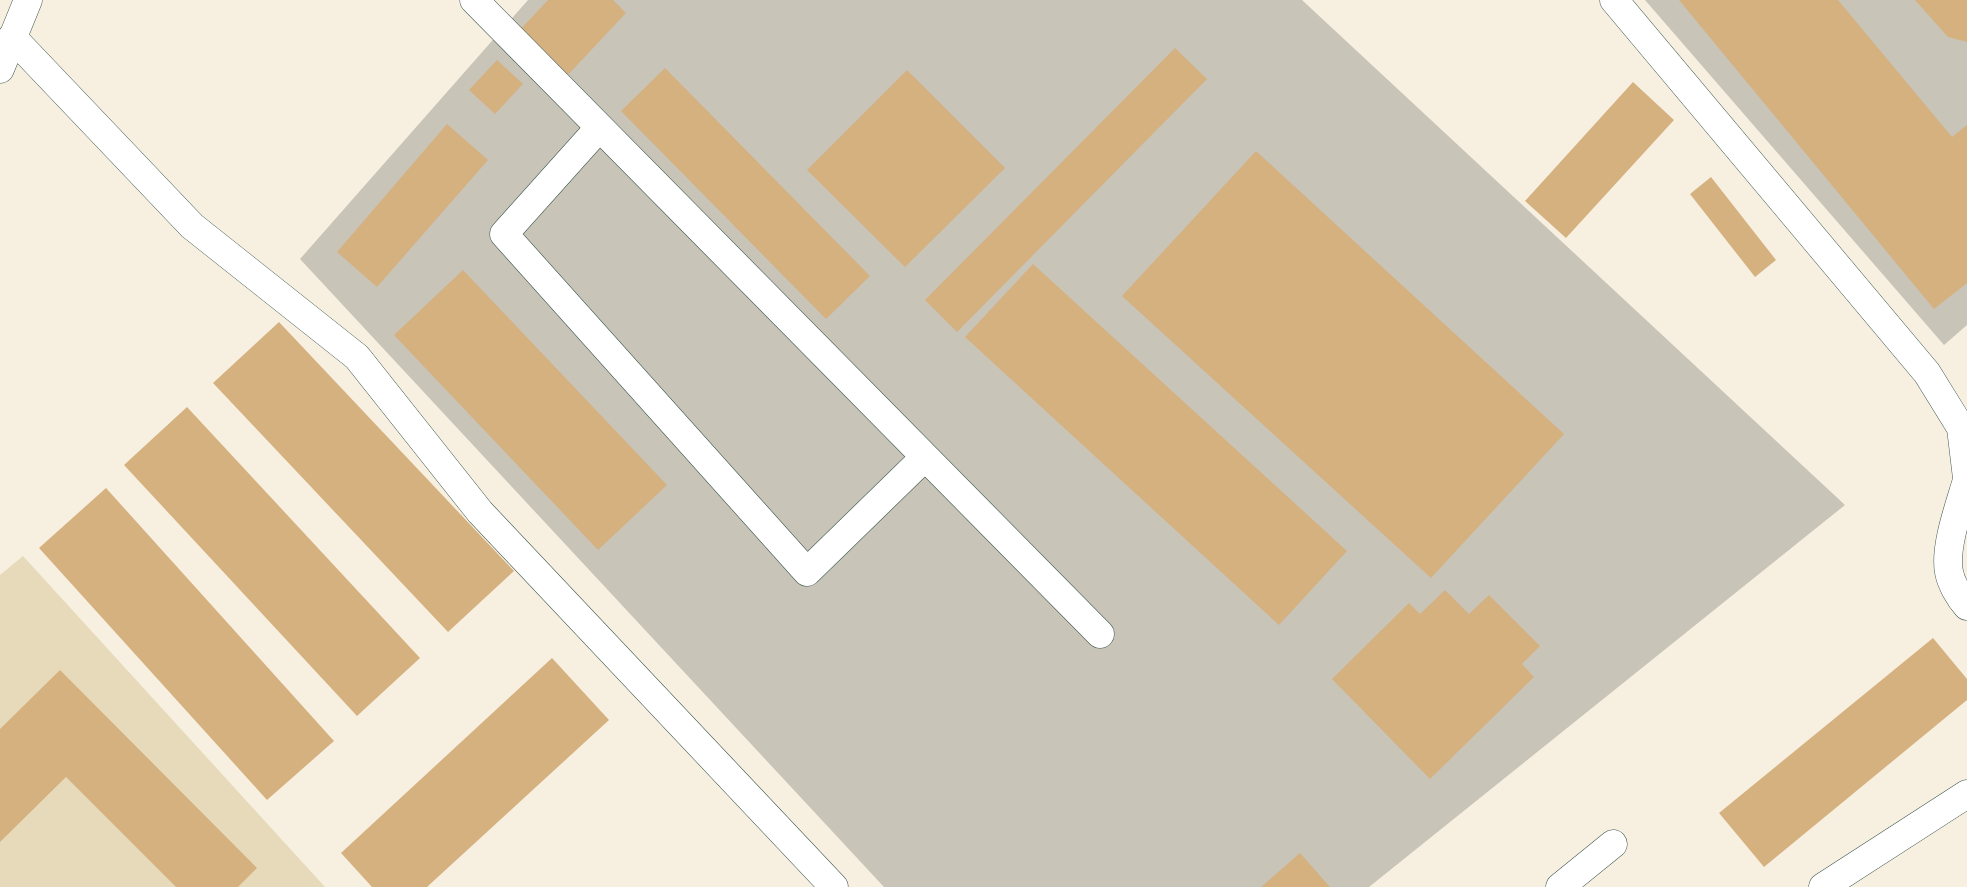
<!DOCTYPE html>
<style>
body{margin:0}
canvas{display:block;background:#f7f0e0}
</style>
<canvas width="1967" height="887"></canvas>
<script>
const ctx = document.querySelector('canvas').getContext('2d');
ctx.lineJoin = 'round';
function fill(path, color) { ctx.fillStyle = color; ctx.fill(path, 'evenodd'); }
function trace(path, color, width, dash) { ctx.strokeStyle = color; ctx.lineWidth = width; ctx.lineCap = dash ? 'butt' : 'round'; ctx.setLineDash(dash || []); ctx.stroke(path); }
const built = new Path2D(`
 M 23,556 L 325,887 L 0,887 L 0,575 Z`);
const industrial = new Path2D(`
 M 528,0 L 1302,0 L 1845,505 L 1369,887 L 884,887 L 300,259 Z
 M 1645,0 L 1967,0 L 1967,325 L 1944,345 Z`);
const building = new Path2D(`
 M 548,0 L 613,0 L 626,13 L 564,79 L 516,34 Z
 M 1679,0 L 1838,0 L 1952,137 L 1967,125 L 1967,283 L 1934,309 Z
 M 1915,0 L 1967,0 L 1967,42 L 1948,37 Z
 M 1175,48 L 1207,79 L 957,332 L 925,300 Z
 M 497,60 L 523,84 L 495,114 L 469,90 Z
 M 665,68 L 870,276 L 826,319 L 621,111 Z
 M 907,70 L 1005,168 L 905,267 L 807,170 Z
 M 1633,82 L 1674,120 L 1566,238 L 1525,201 Z
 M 447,124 L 488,160 L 377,287 L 337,252 Z
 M 1256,151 L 1564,434 L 1431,578 L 1122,296 Z
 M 1711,177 L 1776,260 L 1755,277 L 1690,194 Z
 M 1033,264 L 1347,551 L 1279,625 L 965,337 Z
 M 463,270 L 667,485 L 598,550 L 394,335 Z
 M 279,322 L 514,571 L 448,632 L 213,383 Z
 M 187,407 L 420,658 L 357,716 L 124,465 Z
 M 106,488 L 334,741 L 267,800 L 39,548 Z
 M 1445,590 L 1469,614 L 1489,595 L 1540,646 L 1522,664 L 1534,677 L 1430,779 L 1332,679 L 1409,603 L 1420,614 Z
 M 1933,638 L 1967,679 L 1967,700 L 1764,867 L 1719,813 Z
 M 552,658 L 609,720 L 427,887 L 372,887 L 341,853 Z
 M 60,670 L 257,868 L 238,887 L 176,887 L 66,777 L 0,842 L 0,729 Z
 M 1300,853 L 1330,887 L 1261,887 Z`);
const minor = new Path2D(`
 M 474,0 L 1100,634
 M 1614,0 L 1927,373 L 1961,428 L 1967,478
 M 12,37 L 192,226 L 357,357 L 480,512 L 834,887
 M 0,69 L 28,0
 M 599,128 L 504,234 L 807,572 L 925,457
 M 1967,480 C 1960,504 1944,547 1949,572 C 1951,583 1959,597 1967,606
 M 1560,887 L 1613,844
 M 1823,887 L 1967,794`);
fill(built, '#e6daba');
fill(industrial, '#c8c4b8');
fill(building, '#d6b180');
trace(minor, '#3f584e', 29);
trace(minor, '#fff', 28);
</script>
